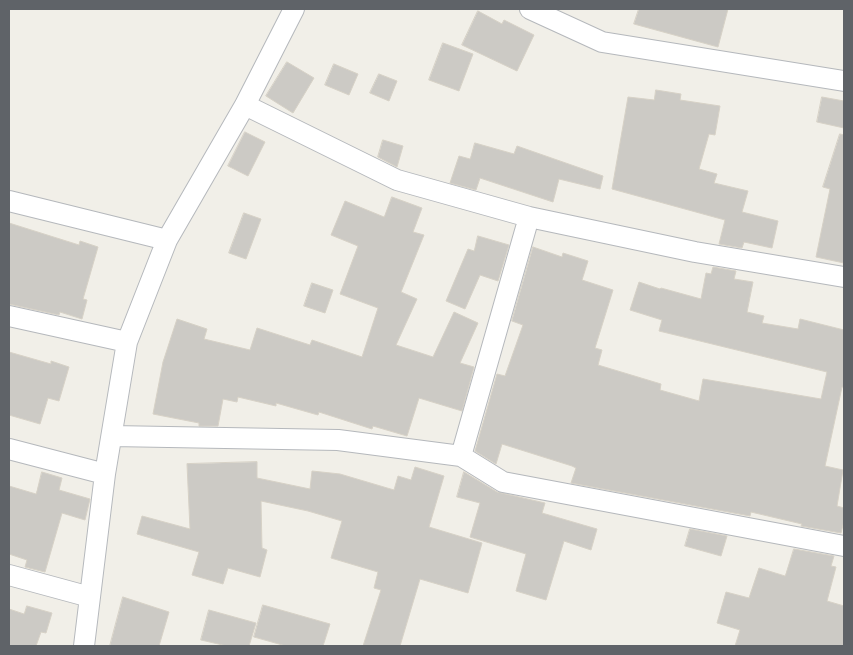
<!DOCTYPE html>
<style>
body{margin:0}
#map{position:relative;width:853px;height:655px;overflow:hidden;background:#f1efe8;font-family:"Roboto Condensed",sans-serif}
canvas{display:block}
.frame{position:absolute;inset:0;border:10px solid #5f6368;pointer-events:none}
</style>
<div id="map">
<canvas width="853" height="655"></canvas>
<div class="frame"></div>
</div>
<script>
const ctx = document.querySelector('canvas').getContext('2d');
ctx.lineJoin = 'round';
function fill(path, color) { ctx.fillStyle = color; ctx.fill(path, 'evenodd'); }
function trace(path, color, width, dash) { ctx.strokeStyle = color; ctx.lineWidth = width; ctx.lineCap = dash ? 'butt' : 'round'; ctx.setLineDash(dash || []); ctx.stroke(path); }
const building = new Path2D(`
 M 639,9 L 728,9 L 718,47 L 634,24 Z
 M 478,11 L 502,24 L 504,20 L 534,35 L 517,71 L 462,45 Z
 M 443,43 L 473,54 L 459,91 L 429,80 Z
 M 287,62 L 314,78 L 293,113 L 266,96 Z
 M 334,64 L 358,74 L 349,95 L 325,85 Z
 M 379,74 L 397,81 L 389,101 L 370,93 Z
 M 656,90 L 681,94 L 680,100 L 720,106 L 715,135 L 709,134 L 699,169 L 717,174 L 714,183 L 748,191 L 742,212 L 778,221 L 772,248 L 744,242 L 742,248 L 719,244 L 725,220 L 612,189 L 628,97 L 654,100 Z
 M 822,97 L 844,101 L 844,128 L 817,122 Z
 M 245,132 L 265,142 L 248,176 L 228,166 Z
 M 840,134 L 844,135 L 844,263 L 816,257 L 830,189 L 823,187 Z
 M 383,140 L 403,146 L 397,167 L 378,157 Z
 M 475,143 L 514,154 L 517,146 L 603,176 L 600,189 L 559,179 L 553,202 L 480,178 L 476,190 L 450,183 L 459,156 L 470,159 Z
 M 392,197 L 422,208 L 413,232 L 424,235 L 401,292 L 417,299 L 396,345 L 433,357 L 454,312 L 478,323 L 460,363 L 474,367 L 462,411 L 419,398 L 407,436 L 373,426 L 372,429 L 319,412 L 318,415 L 276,403 L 276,406 L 238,397 L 237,402 L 223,399 L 218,426 L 199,426 L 199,423 L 153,414 L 163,362 L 177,319 L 207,329 L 204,339 L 250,350 L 257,328 L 310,345 L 312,340 L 362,357 L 378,308 L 340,294 L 358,246 L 331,235 L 345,201 L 384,217 Z
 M 244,213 L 261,219 L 246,259 L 229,253 Z
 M 9,223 L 79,245 L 80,241 L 98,247 L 83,299 L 87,300 L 82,319 L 60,312 L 59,315 L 9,304 Z
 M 478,236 L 509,245 L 498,281 L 480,275 L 465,309 L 446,301 L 468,249 L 474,251 Z
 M 533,247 L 562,257 L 563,253 L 588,261 L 582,280 L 613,290 L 595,348 L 602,350 L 598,365 L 661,384 L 660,390 L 699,401 L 703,379 L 821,399 L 827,372 L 659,331 L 662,320 L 630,310 L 639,282 L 660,289 L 661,288 L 701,299 L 706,273 L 711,274 L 713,267 L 736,271 L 734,279 L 753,282 L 747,312 L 764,316 L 762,323 L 798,329 L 800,319 L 844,330 L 844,387 L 842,387 L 825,466 L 843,470 L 837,506 L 844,508 L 844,521 L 841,533 L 801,526 L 802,524 L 751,512 L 750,516 L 571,483 L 576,468 L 572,466 L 502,444 L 496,464 L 475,451 L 497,374 L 505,376 L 523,325 L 512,321 Z
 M 312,283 L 333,290 L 325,313 L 304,306 Z
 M 9,352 L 51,364 L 51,361 L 69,367 L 59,401 L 48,398 L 40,424 L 9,415 Z
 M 257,462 L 257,478 L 310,489 L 312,471 L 340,474 L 394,490 L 398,476 L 411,480 L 415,467 L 444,476 L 429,527 L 482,543 L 468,593 L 420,579 L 400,646 L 363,646 L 381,590 L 374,588 L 378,572 L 331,558 L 342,521 L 308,511 L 261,501 L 262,548 L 267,550 L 260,577 L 228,568 L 223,584 L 192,575 L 199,552 L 137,534 L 142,516 L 190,529 L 187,464 Z
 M 42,472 L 62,478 L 59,490 L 90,499 L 85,520 L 62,513 L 45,572 L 25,567 L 27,560 L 9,554 L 9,486 L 36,494 Z
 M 464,472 L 497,492 L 545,503 L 542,513 L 597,529 L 591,550 L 564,541 L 546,600 L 516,591 L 526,554 L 470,537 L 480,503 L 457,497 Z
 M 690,529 L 727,536 L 721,556 L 685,546 Z
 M 794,549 L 834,556 L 831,566 L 836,567 L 827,601 L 844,606 L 844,646 L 735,646 L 740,630 L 717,623 L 726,592 L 749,598 L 759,568 L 785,576 Z
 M 123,597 L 169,612 L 159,646 L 110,646 Z
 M 263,605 L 330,624 L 323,646 L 286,646 L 254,637 Z
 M 27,606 L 52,613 L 46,633 L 41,632 L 36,646 L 9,646 L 9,609 L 24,614 Z
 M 209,610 L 256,623 L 249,646 L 227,646 L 201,640 Z`);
const minor = new Path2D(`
 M 530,9 L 602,42 L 844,81
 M 245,105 L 397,180 L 529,217 L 695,252 L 844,277
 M 9,201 L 167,240
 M 9,316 L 127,342
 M 112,436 L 338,440 L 461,456 L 503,482 L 844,546
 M 9,449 L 105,474
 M 461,456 L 529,217
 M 9,575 L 90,597
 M 84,646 L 105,474 L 127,342 L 167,240 L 245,105 L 294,9`);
fill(building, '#cccac5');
trace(building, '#d6d1c6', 1);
trace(minor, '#b5b8bc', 22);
trace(minor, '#fff', 20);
</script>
